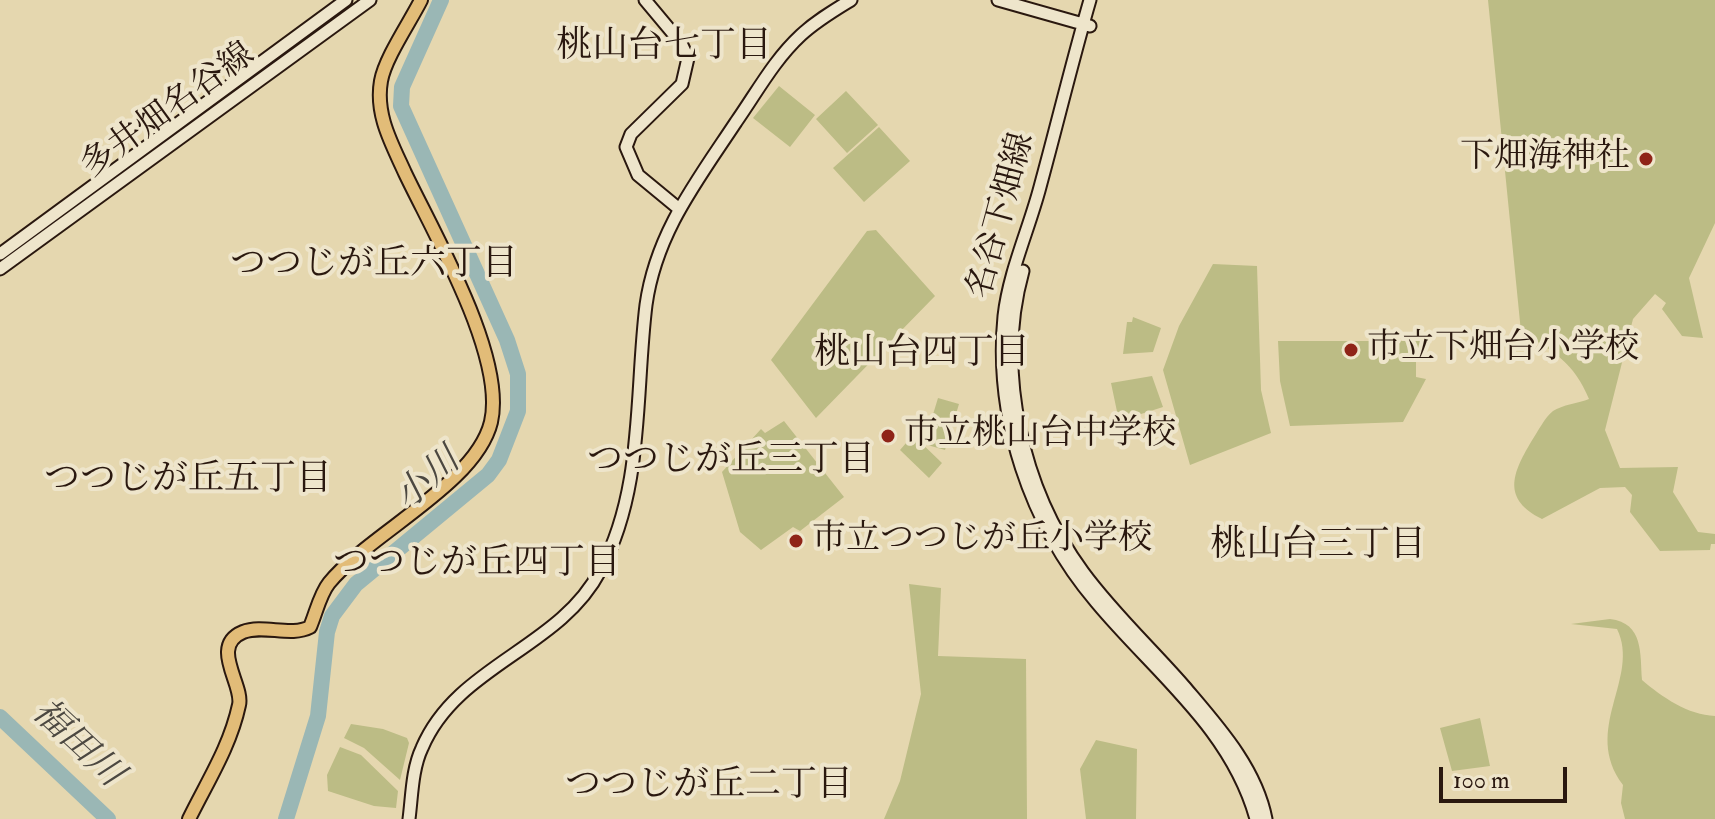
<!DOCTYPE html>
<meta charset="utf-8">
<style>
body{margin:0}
#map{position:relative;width:1715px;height:819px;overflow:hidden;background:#e5d7af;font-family:"IM FELL Double Pica",serif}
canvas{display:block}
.scale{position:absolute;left:1439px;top:767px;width:128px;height:36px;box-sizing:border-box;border:4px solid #2a180f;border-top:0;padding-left:10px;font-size:24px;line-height:28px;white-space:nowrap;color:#2a180f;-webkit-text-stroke:6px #eee5cb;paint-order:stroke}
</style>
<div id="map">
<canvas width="1715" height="819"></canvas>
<div class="scale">100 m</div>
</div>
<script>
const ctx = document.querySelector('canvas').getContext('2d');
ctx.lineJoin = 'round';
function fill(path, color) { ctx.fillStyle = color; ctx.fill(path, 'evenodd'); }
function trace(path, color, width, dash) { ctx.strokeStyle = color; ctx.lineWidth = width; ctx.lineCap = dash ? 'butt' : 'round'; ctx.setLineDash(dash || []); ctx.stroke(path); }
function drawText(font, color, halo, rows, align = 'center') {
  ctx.font = font + ' "IM FELL Double Pica","Noto Serif JP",serif'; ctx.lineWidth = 8; ctx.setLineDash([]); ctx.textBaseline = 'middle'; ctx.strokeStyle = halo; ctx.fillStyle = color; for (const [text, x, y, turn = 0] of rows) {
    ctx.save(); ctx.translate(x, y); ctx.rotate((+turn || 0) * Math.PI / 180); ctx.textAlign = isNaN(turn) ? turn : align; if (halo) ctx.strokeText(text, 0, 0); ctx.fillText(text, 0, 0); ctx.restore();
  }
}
const green = new Path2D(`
 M 1488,0 L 1715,0 L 1715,223 L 1689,278 L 1703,338 L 1682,336 L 1662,309 L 1666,303 L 1655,294 L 1633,319 L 1605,430 L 1620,468 L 1678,467 L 1673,492 L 1698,532 L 1715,534 L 1715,544 L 1711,544 L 1710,550 L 1660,551 L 1630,512 L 1632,495 L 1625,487 L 1600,488 L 1542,519 C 1502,499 1512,474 1531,442 C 1537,433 1545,417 1553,411 C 1562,405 1579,403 1589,399 C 1574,363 1554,351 1521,332 Z
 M 779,86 L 815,115 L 790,147 L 753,118 Z
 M 846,91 L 878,125 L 847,153 L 816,119 Z
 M 879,127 L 910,161 L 864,202 L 833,168 Z
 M 876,230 L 935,296 L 816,418 L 771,360 L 867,231 Z
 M 1213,264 L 1257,266 L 1261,390 L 1271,433 L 1190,465 L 1163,370 L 1179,326 Z
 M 1133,317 L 1161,328 L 1153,352 L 1123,354 L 1127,322 L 1132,322 Z
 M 1278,341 L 1423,341 L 1423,355 L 1416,355 L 1416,377 L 1426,379 L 1403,422 L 1290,426 L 1280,381 Z
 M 1152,376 L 1163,407 L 1119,421 L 1111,383 Z
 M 938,398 L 959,404 L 945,450 L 924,444 Z
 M 784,421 L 844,497 L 800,531 L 793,527 L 761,550 L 740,532 L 722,472 L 761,429 L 765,433 Z
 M 913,435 L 942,463 L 929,478 L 900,450 Z
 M 909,584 L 941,588 L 938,656 L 1026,659 L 1027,819 L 884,819 L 900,781 L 921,694 Z
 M 1610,619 C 1644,623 1640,654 1642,680 C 1662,697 1688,715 1715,716 L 1715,819 L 1625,819 L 1621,803 L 1623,785 C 1581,729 1641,678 1617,629 L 1571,624 Z
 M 1480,718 L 1490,766 L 1452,771 L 1440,728 Z
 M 351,724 L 383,729 L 407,738 L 409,743 L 400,780 L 364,748 L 344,738 Z
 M 1096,740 L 1137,749 L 1136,819 L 1086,819 L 1080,769 Z
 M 340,747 L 361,755 L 398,791 L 396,808 L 374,806 L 328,791 L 327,775 Z`);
const river = new Path2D(`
 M 0,717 L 108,819
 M 286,819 L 318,716 L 327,632 L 332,616 L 356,584 L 488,475 L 499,460 L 518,411 L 518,374 L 507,340 L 401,106 L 402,87 L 441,0`);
const secondary = new Path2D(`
 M 645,0 L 681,43 L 688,58 L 682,84 L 631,134 L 626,147 L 638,175 L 678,208
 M 998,0 L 1090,26
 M 1090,0 C 1072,62 1057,125 1040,187 C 1029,229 1009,272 1004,316 C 994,418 1030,524 1096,602 C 1154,672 1231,728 1256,819
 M 0,254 L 346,0
 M 0,269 L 370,0
 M 1023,271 C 995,371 1022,489 1083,572 C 1113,613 1151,648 1184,686 C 1217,725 1256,767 1266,819
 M 409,819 C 412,796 412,769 422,748 C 457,665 559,649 600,571 C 644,490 635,394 646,305 C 656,233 697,181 736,122 C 757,92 774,60 801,35 C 816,21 833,11 851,0`);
const primary = new Path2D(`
 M 189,819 C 207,782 230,747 239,705 C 244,685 209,646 243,632 C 263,624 291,637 310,627 C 316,613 320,594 329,583 C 370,533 476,484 491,422 C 506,357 434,234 405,173 C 392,144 375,115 381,81 C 385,58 410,22 421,0`);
const markers = [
 [1646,159,8,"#8f2418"],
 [1351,350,8,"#8f2418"],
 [888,436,8,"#8f2418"],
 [796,541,8,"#8f2418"]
];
const streetNames = [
 ["多井畑名谷線",169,112,-36],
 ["名谷下畑線",1003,216,-75]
];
const poiNames = [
 ["下畑海神社",1630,159,"right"],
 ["市立下畑台小学校",1367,350],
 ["市立桃山台中学校",904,436],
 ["市立つつじが丘小学校",812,541]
];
const neighbourhoodNames = [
 ["桃山台七丁目",664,48],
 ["つつじが丘六丁目",374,266],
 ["桃山台四丁目",922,355],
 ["つつじが丘三丁目",731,462],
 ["つつじが丘五丁目",188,481],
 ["桃山台三丁目",1318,547],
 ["つつじが丘四丁目",477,565],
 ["つつじが丘二丁目",709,787]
];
const waterNames = [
 ["小川",429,481,-41],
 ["福田川",76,745,43]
];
fill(green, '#bcbc85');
trace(river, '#9ab7b5', 16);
trace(secondary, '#2a180f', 15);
trace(primary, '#2a180f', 16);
trace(secondary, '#eee5cb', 11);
trace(primary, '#e2bc78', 12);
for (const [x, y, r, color] of markers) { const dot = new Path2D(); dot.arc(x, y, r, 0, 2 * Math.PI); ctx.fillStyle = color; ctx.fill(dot); trace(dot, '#eee5cb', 3); }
drawText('34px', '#2a180f', '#eee5cb', streetNames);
drawText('34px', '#2a180f', '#eee5cb', poiNames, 'left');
drawText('36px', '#2a180f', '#eee5cb', neighbourhoodNames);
drawText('italic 36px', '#4c4841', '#eee5cb', waterNames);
</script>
